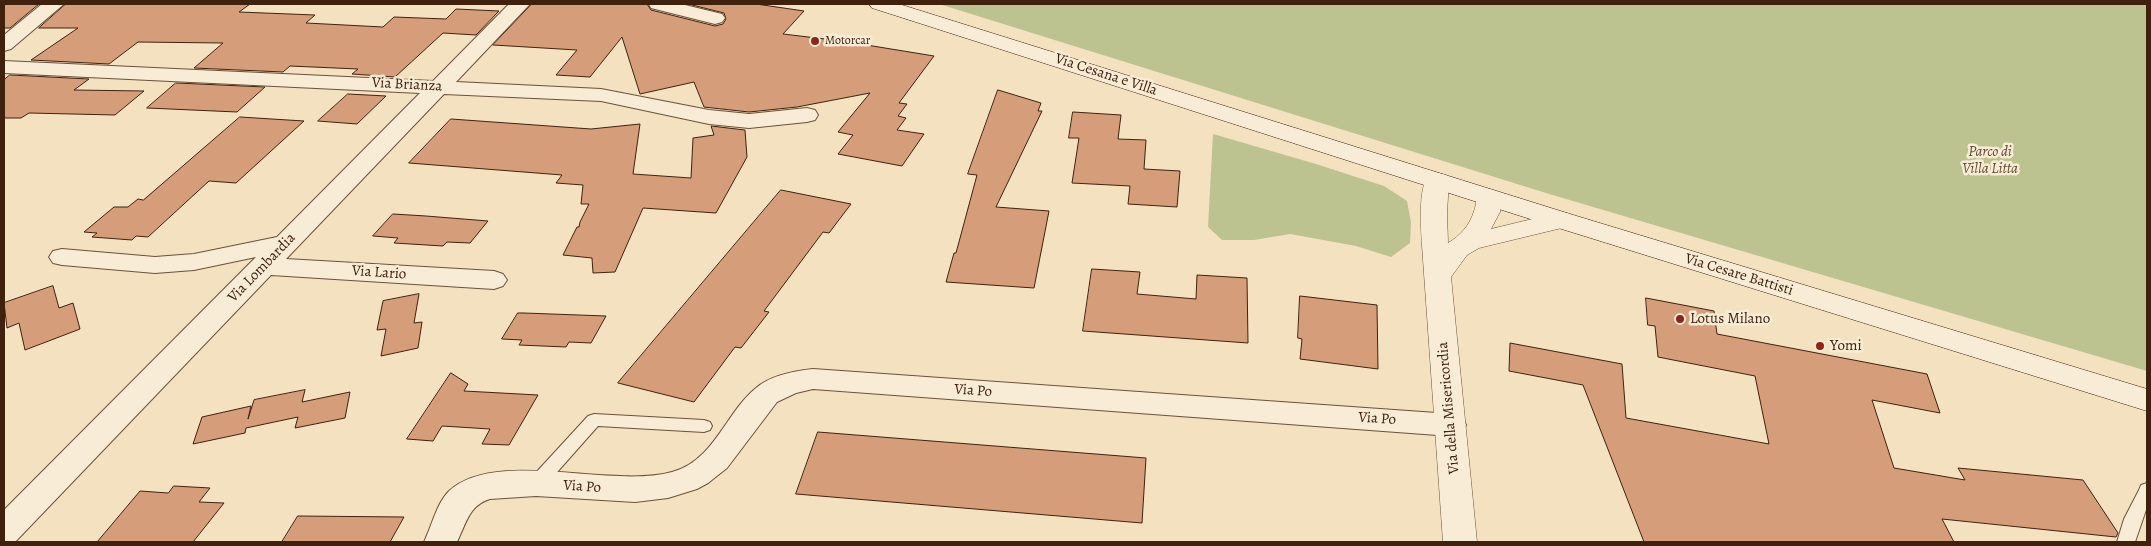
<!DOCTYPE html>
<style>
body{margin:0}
#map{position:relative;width:2151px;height:546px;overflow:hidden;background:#f4e1c0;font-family:Alegreya,serif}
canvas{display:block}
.frame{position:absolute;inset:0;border:5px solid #3f210e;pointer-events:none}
</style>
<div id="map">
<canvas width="2151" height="546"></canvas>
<div class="frame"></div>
</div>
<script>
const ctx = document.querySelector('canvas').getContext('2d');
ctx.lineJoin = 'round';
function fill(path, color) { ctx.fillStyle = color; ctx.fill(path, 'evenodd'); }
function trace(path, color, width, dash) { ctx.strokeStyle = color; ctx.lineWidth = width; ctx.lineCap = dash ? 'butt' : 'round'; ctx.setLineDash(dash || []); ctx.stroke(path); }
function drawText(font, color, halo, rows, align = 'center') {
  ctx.font = font + ' Alegreya,serif'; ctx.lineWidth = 5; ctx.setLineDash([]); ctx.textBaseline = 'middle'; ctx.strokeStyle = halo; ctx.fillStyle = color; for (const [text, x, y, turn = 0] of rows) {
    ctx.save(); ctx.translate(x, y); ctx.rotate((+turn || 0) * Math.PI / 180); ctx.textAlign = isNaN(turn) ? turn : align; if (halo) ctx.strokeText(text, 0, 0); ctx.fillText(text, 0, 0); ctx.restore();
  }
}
const green = new Path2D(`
 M 939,4 L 2147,4 L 2147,371 L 1546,193 Z
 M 1213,134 L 1316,164 L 1384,186 L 1407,201 L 1411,222 L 1410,243 L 1391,257 L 1356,246 L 1290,234 L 1254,240 L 1222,240 L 1208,227 Z`);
const building = new Path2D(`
 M 4,4 L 39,4 L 10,28 L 4,28 Z
 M 66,4 L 250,4 L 239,12 L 315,15 L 306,23 L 383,27 L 394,17 L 446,19 L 456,9 L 499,11 L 476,35 L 443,33 L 395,77 L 352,74 L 358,69 L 290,66 L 283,72 L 194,68 L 223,43 L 138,42 L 109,64 L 31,60 L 78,28 L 39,28 Z
 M 532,4 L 647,4 L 651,10 L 715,26 L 723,24 L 726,19 L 724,13 L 688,4 L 756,4 L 804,11 L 783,34 L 842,41 L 934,56 L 899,103 L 907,104 L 898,116 L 906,118 L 897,130 L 924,134 L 902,166 L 838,154 L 853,135 L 838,132 L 870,93 L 797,107 L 749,112 L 704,107 L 694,82 L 640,94 L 622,37 L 590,77 L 556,75 L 577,50 L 493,45 Z
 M 10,75 L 89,79 L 74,90 L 144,91 L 115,115 L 29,113 L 21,118 L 4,118 L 4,80 Z
 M 176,83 L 265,87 L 237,112 L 147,108 Z
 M 998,90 L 1041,103 L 1038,111 L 1042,111 L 996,207 L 1049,211 L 1034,288 L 946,282 L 954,253 L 956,253 L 977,175 L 968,174 Z
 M 348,94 L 386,96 L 357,124 L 318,121 Z
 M 1073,112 L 1121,115 L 1118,139 L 1146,140 L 1144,169 L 1180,171 L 1177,207 L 1128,204 L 1130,186 L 1072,183 L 1079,138 L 1069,138 Z
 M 240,117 L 304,121 L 236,183 L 209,181 L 148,237 L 136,236 L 132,240 L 92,237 L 97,233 L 84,232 L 114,207 L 128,207 L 138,199 L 143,200 Z
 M 451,119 L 591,129 L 640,124 L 633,174 L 691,178 L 693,138 L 714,135 L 711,126 L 745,130 L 747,157 L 716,213 L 643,208 L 615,272 L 593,273 L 592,258 L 563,255 L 577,227 L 579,227 L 580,222 L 589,204 L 581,204 L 583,185 L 556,183 L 562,175 L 409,163 Z
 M 781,190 L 851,204 L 829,233 L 823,232 L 764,311 L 769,312 L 741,348 L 735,347 L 694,402 L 618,383 Z
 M 393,214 L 426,216 L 488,221 L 470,243 L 447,242 L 443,246 L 394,243 L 398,238 L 373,236 Z
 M 1092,269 L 1140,272 L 1137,294 L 1196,299 L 1197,275 L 1247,278 L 1248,343 L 1083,331 Z
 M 53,286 L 59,308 L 73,303 L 80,329 L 25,350 L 19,323 L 7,328 L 4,303 Z
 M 419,294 L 414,323 L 422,322 L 418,348 L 381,356 L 386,329 L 377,330 L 383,301 Z
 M 1300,296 L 1377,305 L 1378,369 L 1300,359 L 1302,339 L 1298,338 Z
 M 1646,298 L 1714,311 L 1717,334 L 1927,374 L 1940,413 L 1872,400 L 1894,468 L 1965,480 L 1958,468 L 2083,480 L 2118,533 L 2116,537 L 1942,519 L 1954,542 L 1644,542 L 1583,385 L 1509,371 L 1510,343 L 1622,364 L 1626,418 L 1769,444 L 1755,376 L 1658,357 L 1655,326 L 1648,325 Z
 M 518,313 L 524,313 L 606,316 L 591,343 L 569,342 L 566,347 L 519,345 L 522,340 L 502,339 Z
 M 451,373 L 468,384 L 464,391 L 538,395 L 509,445 L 482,444 L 490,429 L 442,426 L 433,441 L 407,439 Z
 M 305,390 L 302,402 L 350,392 L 345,418 L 295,428 L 298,417 L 246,428 L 245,433 L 193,444 L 202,417 L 251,406 L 248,419 L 254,400 Z
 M 818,432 L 1146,458 L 1142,523 L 796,494 Z
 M 174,486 L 210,488 L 199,502 L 224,503 L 193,542 L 97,542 L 140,491 L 168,493 Z
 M 298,516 L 404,517 L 390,542 L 282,542 Z`);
const service = new Path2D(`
 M 594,414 L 704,420 L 710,422 L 712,426 L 710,430 L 704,432 L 598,426 L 543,488 L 537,490 L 531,488 L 529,483 L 531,478 L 588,416 Z
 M 2147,483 L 2147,507 L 2135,542 L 2117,542 L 2124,519 L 2139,490 L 2141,485 Z`);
const minor = new Path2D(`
 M 42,4 L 64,4 L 11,49 L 4,51 L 4,35 Z
 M 509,4 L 530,4 L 456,82 L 601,89 L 709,110 L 749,114 L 807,108 L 815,110 L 818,115 L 815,120 L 807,122 L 749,128 L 709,124 L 601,101 L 444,94 L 286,259 L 494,271 L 503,274 L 507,280 L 503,286 L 494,289 L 271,275 L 16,541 L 4,542 L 4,510 L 256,257 L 194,270 L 155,273 L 62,265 L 53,263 L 49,257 L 53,251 L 62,249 L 155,257 L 194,254 L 277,237 L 420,93 L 4,73 L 4,61 L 433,81 Z
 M 649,4 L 681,4 L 722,14 L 725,18 L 722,22 L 715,24 L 651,8 Z
 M 813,369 L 1451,414 L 1462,417 L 1466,425 L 1462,433 L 1451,436 L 813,389 L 796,393 L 777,402 L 727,468 L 708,483 L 697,489 L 668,498 L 635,502 L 536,496 L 490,499 C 469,505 466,524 457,542 L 424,542 C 432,526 436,504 449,491 C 496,448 611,489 672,472 C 714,461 726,412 756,388 C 771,375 794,371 813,369 Z`);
const tertiary = new Path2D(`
 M 1437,173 L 1446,175 L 1449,180 L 1447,213 L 1448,243 C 1460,236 1470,225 1474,211 C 1477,204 1475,198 1480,192 L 1489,189 L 1498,192 L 1502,197 L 1500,212 L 1491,229 L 1561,212 L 1570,214 L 1574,220 L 1570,226 L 1479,248 L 1467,255 L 1451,277 L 1477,542 L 1443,542 L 1422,245 C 1421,227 1418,190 1428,175 Z`);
const secondary = new Path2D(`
 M 869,4 L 899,4 L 1570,214 L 2147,389 L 2147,411 L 1552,226 L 872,8 Z`);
const markers = [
 [815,41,5,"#8f2418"],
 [1680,319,5,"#8f2418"],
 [1820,346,5,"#8f2418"]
];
const farPoinames = [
 ["Motorcar",825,41]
];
const streetNames = [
 ["Via Cesana e Villa",1106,75,18],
 ["Via Brianza",407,85,3],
 ["Via Lombardia",262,268,-46],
 ["Via Lario",379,273,4],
 ["Via Cesare Battisti",1739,275,17],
 ["Via Po",973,391,4],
 ["Via della Misericordia",1449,408,-95],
 ["Via Po",1377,419,4],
 ["Via Po",582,487,4]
];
const parkNames = [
 ["Parco di",1990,152],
 ["Villa Litta",1990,169]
];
const poiNames = [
 ["Lotus Milano",1690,319],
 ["Yomi",1830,346]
];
fill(green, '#bdc291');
fill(building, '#d69d7b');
trace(building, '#3f210e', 1);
trace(service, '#6c513a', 2);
trace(minor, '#6c513a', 2);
trace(tertiary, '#6c513a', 1);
trace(secondary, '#3f210e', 1);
fill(service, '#f8ecd6');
fill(minor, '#f8ecd6');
fill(tertiary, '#f8ecd6');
fill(secondary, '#f8ecd6');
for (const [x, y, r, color] of markers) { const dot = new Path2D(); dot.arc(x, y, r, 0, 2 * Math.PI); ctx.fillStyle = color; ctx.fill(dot); trace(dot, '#f8ecd6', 2); }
drawText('12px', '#3f210e', '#f8ecd6', farPoinames, 'left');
drawText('15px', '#3f210e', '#f8ecd6', streetNames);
drawText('italic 15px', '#5e492f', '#f8ecd6', parkNames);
drawText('15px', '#3f210e', '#f8ecd6', poiNames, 'left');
</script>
